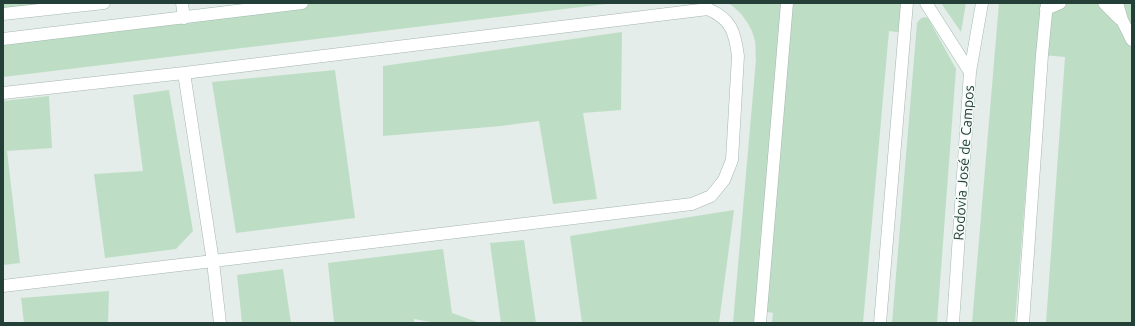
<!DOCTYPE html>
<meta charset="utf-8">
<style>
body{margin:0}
#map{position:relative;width:1135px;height:326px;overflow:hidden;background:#e4ede9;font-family:Ubuntu,sans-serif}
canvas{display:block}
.frame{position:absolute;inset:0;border:4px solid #233f37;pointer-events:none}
</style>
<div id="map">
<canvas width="1135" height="326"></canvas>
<div class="frame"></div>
</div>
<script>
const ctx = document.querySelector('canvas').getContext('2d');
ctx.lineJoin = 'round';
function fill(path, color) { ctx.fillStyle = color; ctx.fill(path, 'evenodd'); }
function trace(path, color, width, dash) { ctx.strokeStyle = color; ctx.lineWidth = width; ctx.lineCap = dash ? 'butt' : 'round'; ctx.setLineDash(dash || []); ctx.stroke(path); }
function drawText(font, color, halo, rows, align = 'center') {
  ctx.font = font + ' Ubuntu,sans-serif'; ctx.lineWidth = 3; ctx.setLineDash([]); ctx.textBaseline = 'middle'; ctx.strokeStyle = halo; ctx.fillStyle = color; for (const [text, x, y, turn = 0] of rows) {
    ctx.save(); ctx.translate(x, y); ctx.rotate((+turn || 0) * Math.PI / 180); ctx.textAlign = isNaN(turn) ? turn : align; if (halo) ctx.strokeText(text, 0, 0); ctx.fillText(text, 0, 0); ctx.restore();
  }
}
const green = new Path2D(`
 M 3,3 L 108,3 L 3,15 Z
 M 307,3 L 614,3 L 3,77 L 3,38 Z
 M 728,3 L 907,3 L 905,33 L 889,31 L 863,323 L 772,323 L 773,313 L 761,311 L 760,323 L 733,323 L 756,59 C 755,53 756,47 755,41 C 752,26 741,11 728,3 Z
 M 941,3 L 966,3 L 961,32 Z
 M 999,3 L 1041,3 L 1015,323 L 972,323 Z
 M 1060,3 L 1132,3 L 1132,323 L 1046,323 L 1065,57 L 1042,55 L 1046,9 Z
 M 924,17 L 928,18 L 956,69 L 937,323 L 892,323 L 917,23 L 920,19 Z
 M 622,32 L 621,110 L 583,113 L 597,199 L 553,204 L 539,121 L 501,126 L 383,136 L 383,66 Z
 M 335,70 L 355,218 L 236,233 L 212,82 Z
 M 169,90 L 193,231 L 176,249 L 105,258 L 94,174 L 143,171 L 133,95 Z
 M 49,96 L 52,148 L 7,151 L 20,263 L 3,265 L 3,101 Z
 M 734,210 L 719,323 L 582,323 L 570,236 Z
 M 524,240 L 536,323 L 501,323 L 490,243 Z
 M 443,249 L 452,313 L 480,323 L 436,323 L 414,319 L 414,323 L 334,323 L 328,263 Z
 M 283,269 L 291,323 L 242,323 L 237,275 Z
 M 109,291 L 108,323 L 24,323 L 21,298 Z`);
const street = new Path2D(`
 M 1104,3 L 1120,19
 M 1117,3 L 1122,20 L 1132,40
 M 1046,9 L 1060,3
 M 184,73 L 213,262 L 220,323
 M 3,93 L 184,73 L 708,9 C 731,19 735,32 738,56 L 732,160 L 724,180 L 711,196 L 692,204 L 3,286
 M 760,323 L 787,3
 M 880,323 L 907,3
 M 1023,323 L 1042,55 L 1047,3`);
const secondary = new Path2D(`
 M 182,3 L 184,18
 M 926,3 L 970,72
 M 3,14 L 104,3
 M 3,39 L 302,3
 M 953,323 L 970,72 L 982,3`);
const streetNames = [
 ["Rodovia José de Campos",964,163,-86]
];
fill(green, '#bddec5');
trace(street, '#a6b5b0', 13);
trace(secondary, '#a2b9b1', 13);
trace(street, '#fff', 12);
trace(secondary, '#fff', 12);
drawText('14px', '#233f37', '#f4faf7', streetNames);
</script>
